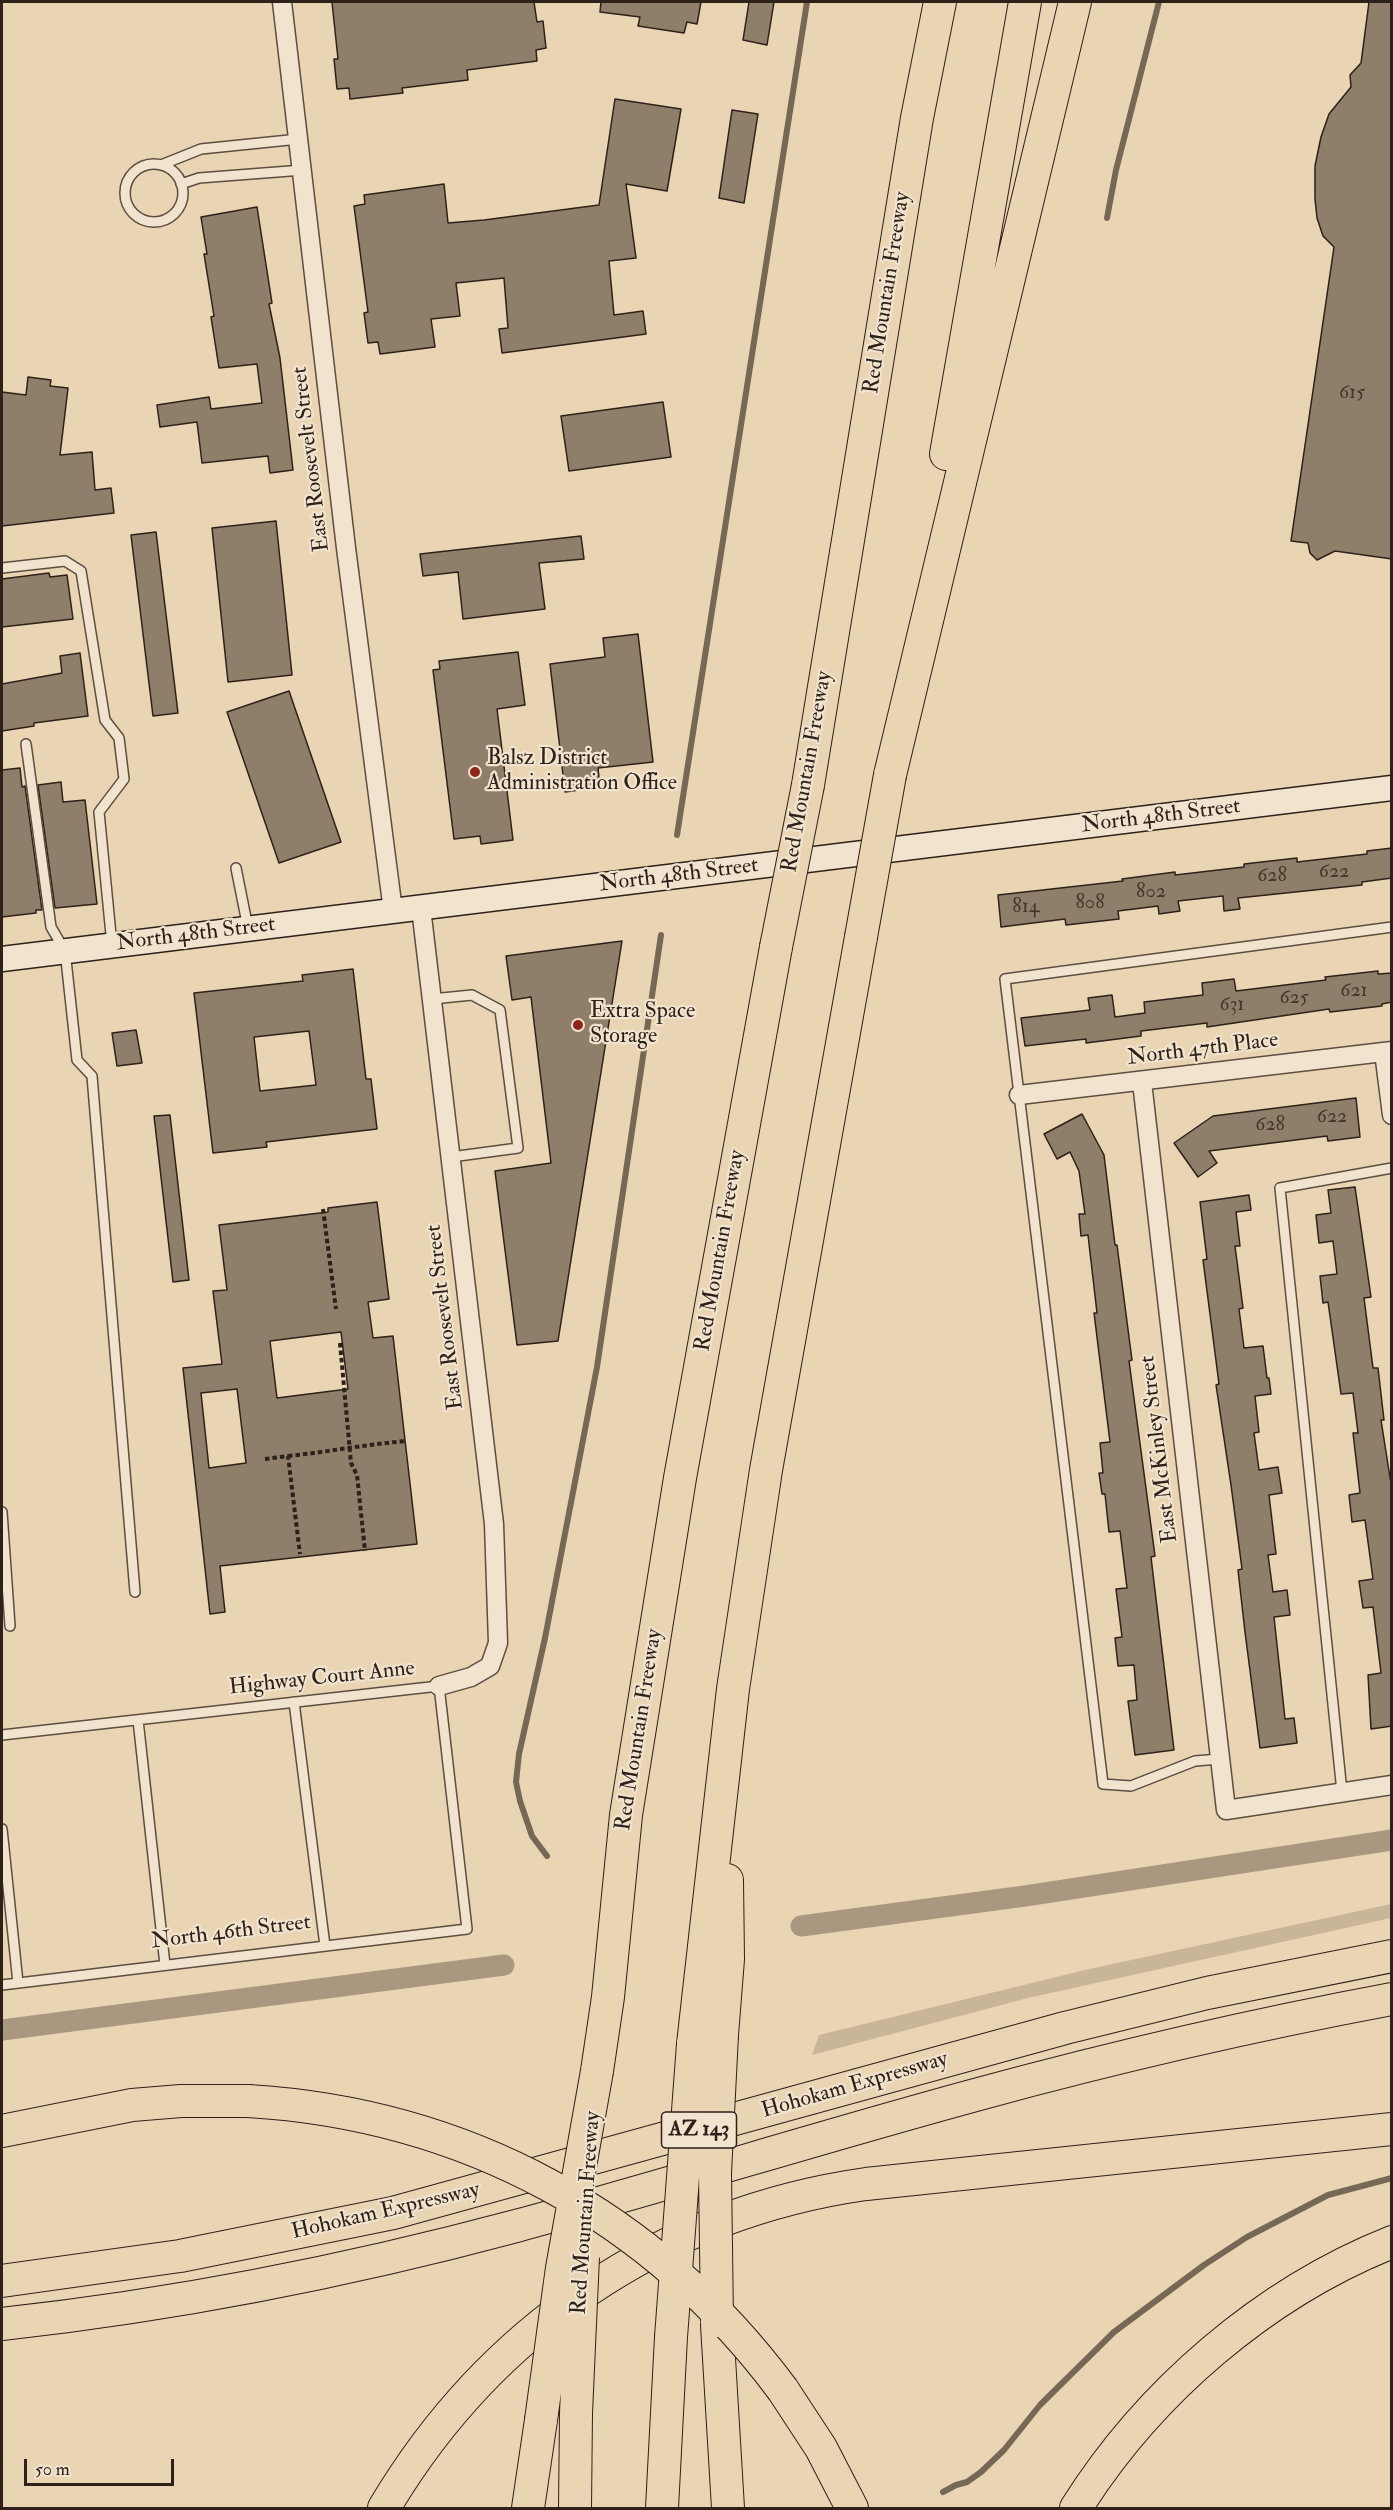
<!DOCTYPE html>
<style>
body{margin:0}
#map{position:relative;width:1393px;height:2510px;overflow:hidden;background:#e9d4b3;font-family:"IM FELL Double Pica",serif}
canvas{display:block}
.frame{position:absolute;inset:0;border:3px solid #2d2119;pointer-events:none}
.scale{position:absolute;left:24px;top:2459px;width:150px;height:27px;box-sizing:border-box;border:3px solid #2d2119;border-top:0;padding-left:8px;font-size:18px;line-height:21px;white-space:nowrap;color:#2d2119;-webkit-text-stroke:4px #f1e3ce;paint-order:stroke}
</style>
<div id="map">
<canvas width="1393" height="2510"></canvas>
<div class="frame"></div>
<div class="scale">50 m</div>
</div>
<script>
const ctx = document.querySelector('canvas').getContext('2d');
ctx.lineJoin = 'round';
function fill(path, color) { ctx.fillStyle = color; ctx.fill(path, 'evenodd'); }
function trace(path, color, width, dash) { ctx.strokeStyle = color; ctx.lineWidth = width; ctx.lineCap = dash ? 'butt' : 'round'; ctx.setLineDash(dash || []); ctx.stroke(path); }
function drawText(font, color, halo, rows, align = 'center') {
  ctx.font = font + ' "IM FELL Double Pica",serif'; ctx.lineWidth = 4.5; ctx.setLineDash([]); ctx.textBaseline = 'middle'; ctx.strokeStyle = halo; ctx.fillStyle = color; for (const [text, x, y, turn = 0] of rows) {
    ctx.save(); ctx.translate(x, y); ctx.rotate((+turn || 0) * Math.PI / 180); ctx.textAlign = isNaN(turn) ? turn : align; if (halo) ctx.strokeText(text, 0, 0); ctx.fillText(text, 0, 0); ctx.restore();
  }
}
const green = new Path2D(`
 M 1391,1904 L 1391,1918 L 1028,1998 L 812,2055 L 819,2035 L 1085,1970 Z`);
const stream = new Path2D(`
 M 1107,218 L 1116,170 L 1159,2
 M 677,835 L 807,2
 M 547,1856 L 532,1836 L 520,1801 L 516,1782 L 519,1754 L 545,1638 L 597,1367 L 661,935
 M 943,2492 L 956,2485 L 967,2482 L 981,2472 L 1004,2450 L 1040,2405 L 1114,2332 L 1204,2265 L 1247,2237 L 1328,2195 L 1392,2178`);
const canal = new Path2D(`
 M 801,1926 L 1025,1896 L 1392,1840
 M 2,2030 L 504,1965`);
const building = new Path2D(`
 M 332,2 L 534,2 L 537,22 L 543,21 L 546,48 L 536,50 L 537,61 L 467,70 L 468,80 L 402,88 L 403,93 L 350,99 L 349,88 L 337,89 L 334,59 L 338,59 Z
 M 601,2 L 701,2 L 697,24 L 687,22 L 684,33 L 638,26 L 640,17 L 600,12 Z
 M 749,2 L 774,2 L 767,45 L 743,40 Z
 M 1369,2 L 1392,2 L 1392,559 L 1335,551 L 1317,560 L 1310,553 L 1308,543 L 1291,541 L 1334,247 L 1323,236 L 1317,218 L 1315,199 L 1315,166 L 1321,137 L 1329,114 L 1351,87 L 1350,75 L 1361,63 Z
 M 615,99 L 681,109 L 667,191 L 626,184 L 636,258 L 609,261 L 614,315 L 643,311 L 646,334 L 502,353 L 499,329 L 508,328 L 504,278 L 456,283 L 460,316 L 431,319 L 435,347 L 380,354 L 378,342 L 368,343 L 364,313 L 368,312 L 354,206 L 365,204 L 364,195 L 444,184 L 448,223 L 484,220 L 599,205 Z
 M 732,110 L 758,114 L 744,203 L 719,198 Z
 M 257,207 L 272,303 L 269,304 L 280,358 L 293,470 L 270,473 L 268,456 L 202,463 L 197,422 L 160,427 L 157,405 L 209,397 L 211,409 L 262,403 L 257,364 L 219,368 L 211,317 L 214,316 L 204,254 L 207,254 L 201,217 Z
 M 28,377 L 51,380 L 50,386 L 68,388 L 60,455 L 92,452 L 95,490 L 111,488 L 114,513 L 2,526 L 2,392 L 26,395 Z
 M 663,402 L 671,457 L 569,471 L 561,416 Z
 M 276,521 L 292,675 L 228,682 L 212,528 Z
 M 156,532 L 178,713 L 153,716 L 131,535 Z
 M 581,536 L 584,559 L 539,563 L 545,609 L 463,619 L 458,572 L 423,576 L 420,554 Z
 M 49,573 L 50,577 L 67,575 L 73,619 L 2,627 L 2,579 Z
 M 638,634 L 653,762 L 598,768 L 600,787 L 565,792 L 550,664 L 605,657 L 603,638 Z
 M 518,652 L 525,705 L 497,709 L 513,840 L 481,844 L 480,836 L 454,839 L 433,670 L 440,669 L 439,661 Z
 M 80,653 L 88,716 L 34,723 L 34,726 L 2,731 L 2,684 L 62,673 L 60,656 Z
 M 289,691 L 341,842 L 279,863 L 227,712 Z
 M 20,768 L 22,787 L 25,786 L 42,910 L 36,910 L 36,913 L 2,917 L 2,770 Z
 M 61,782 L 63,802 L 85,800 L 97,904 L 55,908 L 38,785 Z
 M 1392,848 L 1392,878 L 1362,882 L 1362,885 L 1238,898 L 1240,909 L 1224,911 L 1223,896 L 1178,901 L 1180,911 L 1159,914 L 1158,906 L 1118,911 L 1119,919 L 1066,925 L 1065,919 L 1001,927 L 998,895 L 1123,881 L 1122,879 L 1175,872 L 1175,875 L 1244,867 L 1244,864 L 1297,858 L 1297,862 L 1367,854 L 1367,851 Z
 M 622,941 L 558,1341 L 517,1345 L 495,1171 L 551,1163 L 531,997 L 512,1000 L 506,956 Z
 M 353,969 L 366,1079 L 371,1079 L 377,1129 L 266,1142 L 267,1147 L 213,1153 L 194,993 L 303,981 L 302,975 ZM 309,1031 L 316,1085 L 260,1091 L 254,1037 Z
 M 1378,971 L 1378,974 L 1392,973 L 1392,1002 L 1382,1004 L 1382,1006 L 1330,1012 L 1329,1009 L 1207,1027 L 1207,1023 L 1141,1031 L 1141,1036 L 1086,1043 L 1086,1039 L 1025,1046 L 1021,1018 L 1090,1010 L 1088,998 L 1112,995 L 1115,1017 L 1145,1013 L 1144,1002 L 1203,995 L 1202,983 L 1234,979 L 1236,991 L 1326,980 L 1325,977 Z
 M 136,1030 L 142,1063 L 117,1066 L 112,1033 Z
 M 1356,1098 L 1360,1137 L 1328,1141 L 1327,1136 L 1209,1151 L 1217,1163 L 1198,1177 L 1174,1143 L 1213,1116 Z
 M 1082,1114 L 1104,1155 L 1115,1245 L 1117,1245 L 1132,1360 L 1129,1361 L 1155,1556 L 1151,1557 L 1174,1750 L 1135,1755 L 1128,1701 L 1137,1700 L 1134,1665 L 1118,1666 L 1115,1638 L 1122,1637 L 1116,1589 L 1127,1588 L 1120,1531 L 1109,1532 L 1105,1494 L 1102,1494 L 1099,1473 L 1103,1473 L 1100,1443 L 1110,1442 L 1094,1313 L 1097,1313 L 1088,1235 L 1081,1236 L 1079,1214 L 1085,1214 L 1079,1171 L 1070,1152 L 1057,1159 L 1044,1134 Z
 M 170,1115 L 189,1280 L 173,1282 L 154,1116 Z
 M 1355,1187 L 1371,1297 L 1364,1298 L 1373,1368 L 1378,1368 L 1384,1420 L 1381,1420 L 1392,1490 L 1392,1726 L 1371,1729 L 1368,1675 L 1381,1673 L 1373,1607 L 1363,1608 L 1359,1581 L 1373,1579 L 1365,1520 L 1352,1522 L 1349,1495 L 1360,1493 L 1353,1433 L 1358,1433 L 1353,1393 L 1341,1394 L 1328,1302 L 1323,1303 L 1320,1276 L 1337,1274 L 1333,1241 L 1319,1243 L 1316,1215 L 1331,1213 L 1328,1190 Z
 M 1249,1195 L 1251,1210 L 1236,1212 L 1240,1246 L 1235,1246 L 1243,1308 L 1239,1309 L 1244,1348 L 1263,1346 L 1267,1378 L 1269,1378 L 1271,1394 L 1255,1396 L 1259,1432 L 1254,1433 L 1259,1470 L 1278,1467 L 1282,1493 L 1269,1495 L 1276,1554 L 1268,1555 L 1273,1592 L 1287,1590 L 1290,1615 L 1274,1617 L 1285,1719 L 1294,1718 L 1297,1743 L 1260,1748 L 1245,1632 L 1238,1570 L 1242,1569 L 1231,1485 L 1216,1385 L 1219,1384 L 1203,1260 L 1207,1259 L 1200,1202 Z
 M 377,1202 L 389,1299 L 368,1302 L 373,1338 L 393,1336 L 417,1544 L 220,1566 L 225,1612 L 210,1614 L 183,1368 L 222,1364 L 213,1291 L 227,1290 L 219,1225 L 328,1212 L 328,1208 ZM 341,1332 L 348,1389 L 277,1398 L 270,1341 ZM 237,1389 L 246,1463 L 209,1468 L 201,1393 Z`);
const path = new Path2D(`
 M 323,1209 L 336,1309
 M 340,1343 L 351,1463 L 357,1475 L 365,1551
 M 288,1456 C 328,1452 367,1444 407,1441
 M 265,1459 L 288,1456 L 300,1554`);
const lane = new Path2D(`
 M125 193a29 29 0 1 1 58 0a29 29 0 1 1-58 0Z
 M 161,165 L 201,149 L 299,139
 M 181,184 L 199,178 L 303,170
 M 2,568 L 65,561 L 81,571 L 105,720 L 119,738 L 124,779 L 99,812 L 112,945
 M 26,744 L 51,927 L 65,951 L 77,1060 L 92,1076 L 135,1592
 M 236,868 L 248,928
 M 432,999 L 472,995 L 500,1010 L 518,1148 L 451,1157
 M 2,1512 L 10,1626
 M 294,1702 L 325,1946
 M 138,1720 L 165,1965
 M 2,1735 L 439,1686 L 467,1929 L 2,1985
 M 1220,1759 L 1195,1761 L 1131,1786 L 1103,1784 L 1005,979 L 1392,927
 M 1342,1792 L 1280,1188 L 1392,1168
 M 2,1829 L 18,1983`);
const street = new Path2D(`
 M 282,2 L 346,548 L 393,911
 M 421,908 L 494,1524 L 498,1643 L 490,1666 L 471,1677 L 439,1686
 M 1384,1052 L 1392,1115
 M 1142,1082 L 1226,1810 L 1392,1785
 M 1019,1095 L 1392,1051`);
const secondary = new Path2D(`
 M 2,959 L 1392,788`);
const highway = new Path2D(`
 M 946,454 L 1025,2
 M 890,775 L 1075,2
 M 808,785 L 917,118 L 940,2
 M 722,2035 L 728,1959 L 727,1880
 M 693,2044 L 733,1689 L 766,1470 L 861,937
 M 597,2071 L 608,1997 L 626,1815 L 680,1478 L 776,947
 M 2,2131 L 132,2105 L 181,2101 L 248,2101
 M 2,2281 L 180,2256 L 393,2213 L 1065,2028 L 1207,1993 L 1392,1956
 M 2,2324 C 175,2305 348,2271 516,2226 C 671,2184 824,2136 979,2094 C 1115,2057 1253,2025 1392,1999
 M 717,2325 L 728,2508
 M 783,2390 L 821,2448 L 852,2508
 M 384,2508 C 489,2331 661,2213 866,2184 L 1392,2129
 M 528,2508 L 541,2420
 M 575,2508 L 576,2413
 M 662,2508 L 671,2337
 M 1076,2508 C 1149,2392 1264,2293 1392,2242`);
const highwayBridge = new Path2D(`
 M 861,937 L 890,775
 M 776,947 L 808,785
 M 248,2101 C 465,2114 653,2215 783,2390
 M 717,2321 L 715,2173 L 722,2035
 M 671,2337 L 693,2044
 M 576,2413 L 583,2257
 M 541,2420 L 562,2268 L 597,2071`);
const markers = [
 [475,772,6,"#8f2418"],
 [578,1025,6,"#8f2418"]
];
const numberNames = [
 ["615",1352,394],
 ["622",1334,873],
 ["628",1272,877],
 ["802",1151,893],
 ["808",1090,904],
 ["814",1026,908],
 ["621",1354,992],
 ["625",1294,999],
 ["631",1232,1006],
 ["622",1332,1118],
 ["628",1270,1126]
];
const shields = [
 [699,2130,75]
];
const shieldNames = [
 ["AZ 143",699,2130]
];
const streetNames = [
 ["Red Mountain Freeway",888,293,-81],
 ["East Roosevelt Street",312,459,-97],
 ["Red Mountain Freeway",808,772,-80],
 ["North 48th Street",1161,817,-7],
 ["North 48th Street",679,876,-7],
 ["North 48th Street",196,935,-7],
 ["North 47th Place",1203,1050,-7],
 ["Red Mountain Freeway",721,1251,-80],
 ["East Roosevelt Street",446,1317,-97],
 ["East McKinley Street",1160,1449,-97],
 ["Highway Court Anne",322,1679,-6],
 ["Red Mountain Freeway",640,1730,-81],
 ["North 46th Street",231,1933,-7],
 ["Hohokam Expressway",855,2086,-16],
 ["Hohokam Expressway",386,2212,-13],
 ["Red Mountain Freeway",587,2213,-86]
];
const poiNames = [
 ["Balsz District",487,759],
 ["Administration Office",487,784],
 ["Extra Space",590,1012],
 ["Storage",590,1037]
];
fill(green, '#c9b699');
trace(stream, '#776856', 6);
trace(canal, '#a9977f', 21);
fill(building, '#8f7e69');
trace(building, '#2d2119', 1.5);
trace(lane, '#5c4e40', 12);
trace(street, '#5c4e40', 21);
trace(secondary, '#2d2119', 27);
trace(highway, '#2d2119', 34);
trace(path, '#2d2119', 4, [4.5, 3]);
trace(lane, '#f1e3ce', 9);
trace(street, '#f1e3ce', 18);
trace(secondary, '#f1e3ce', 24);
trace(highway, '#e9d4b3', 32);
trace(highwayBridge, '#2d2119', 34, []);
trace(highwayBridge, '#e9d4b3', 32);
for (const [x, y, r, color] of markers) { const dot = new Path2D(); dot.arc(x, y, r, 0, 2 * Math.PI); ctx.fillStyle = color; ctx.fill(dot); trace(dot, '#f1e3ce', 2); }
drawText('20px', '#46382d', null, numberNames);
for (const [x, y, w] of shields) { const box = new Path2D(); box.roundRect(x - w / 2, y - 18, w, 36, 4.5); ctx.fillStyle = '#f1e3ce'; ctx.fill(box); trace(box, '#2d2119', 1.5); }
drawText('bold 21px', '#2d2119', null, shieldNames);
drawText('22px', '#2d2119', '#f1e3ce', streetNames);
drawText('22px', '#2d2119', '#f1e3ce', poiNames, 'left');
</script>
